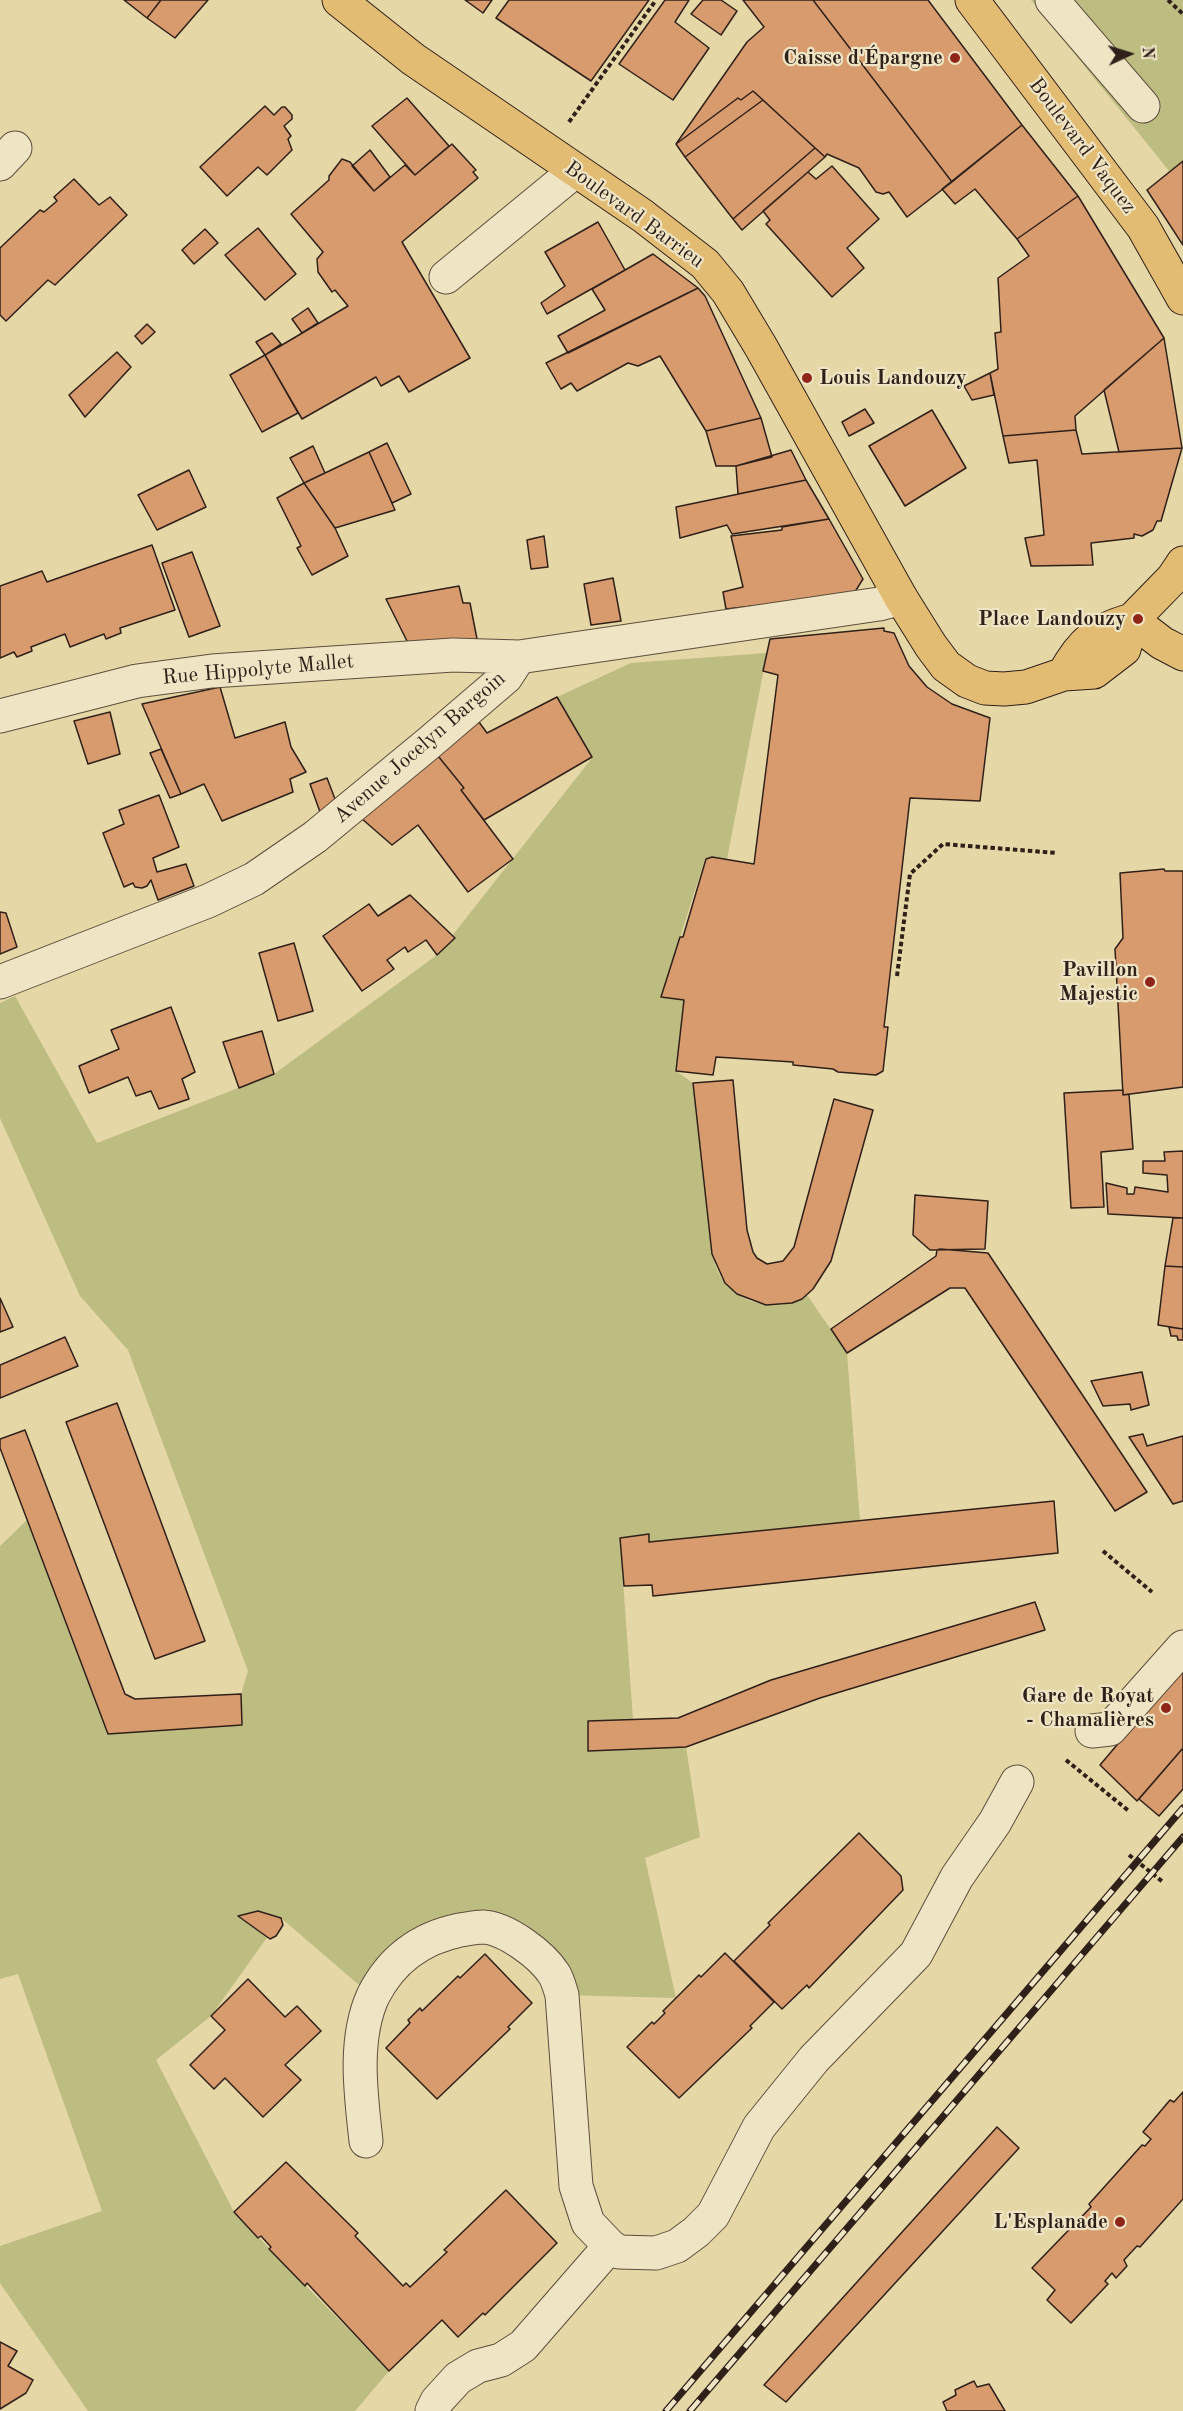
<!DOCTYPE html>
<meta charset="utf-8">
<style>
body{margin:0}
#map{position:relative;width:1183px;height:2411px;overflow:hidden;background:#e6d7a6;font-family:"Old Standard TT",serif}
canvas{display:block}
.north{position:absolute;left:1099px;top:24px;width:60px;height:60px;-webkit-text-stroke:4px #efe5c5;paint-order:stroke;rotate:86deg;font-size:16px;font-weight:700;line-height:24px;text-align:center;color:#2f201a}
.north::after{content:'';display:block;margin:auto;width:21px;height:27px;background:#2f201a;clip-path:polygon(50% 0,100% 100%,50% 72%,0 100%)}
</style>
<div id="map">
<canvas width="1183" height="2411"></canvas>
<div class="north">N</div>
</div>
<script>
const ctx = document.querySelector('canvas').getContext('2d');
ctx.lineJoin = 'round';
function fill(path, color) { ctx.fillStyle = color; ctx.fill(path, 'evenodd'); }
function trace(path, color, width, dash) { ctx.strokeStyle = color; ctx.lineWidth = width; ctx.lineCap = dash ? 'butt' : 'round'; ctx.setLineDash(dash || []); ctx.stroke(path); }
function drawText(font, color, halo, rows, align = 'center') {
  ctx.font = font + ' "Old Standard TT",serif'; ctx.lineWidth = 4.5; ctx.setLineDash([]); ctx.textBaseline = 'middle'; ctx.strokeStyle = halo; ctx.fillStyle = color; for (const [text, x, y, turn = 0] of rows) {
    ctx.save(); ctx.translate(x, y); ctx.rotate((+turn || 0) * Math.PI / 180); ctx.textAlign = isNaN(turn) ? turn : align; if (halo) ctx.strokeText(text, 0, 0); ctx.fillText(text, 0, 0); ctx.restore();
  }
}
const green = new Path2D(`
 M 1031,0 L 1183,0 L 1183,161 L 1170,172 Z
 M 767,653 L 727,859 L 712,857 L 705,859 L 661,997 L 684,1000 L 676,1071 L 693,1083 L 710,1239 C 712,1254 715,1271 725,1283 C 744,1306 783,1313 807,1295 L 847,1353 L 860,1521 L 649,1542 L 649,1534 L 620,1539 L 633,1719 L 686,1747 L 700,1837 L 645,1858 L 676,1998 L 562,1995 L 555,1974 L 466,1929 L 373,1997 L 281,1918 L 211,2016 L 156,2060 L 234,2212 L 389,2371 L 355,2411 L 88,2411 L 0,2283 L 0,2246 L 102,2211 L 18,1974 L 0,1979 L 0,1546 L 27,1520 L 108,1734 L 242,1725 L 241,1694 L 248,1671 L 128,1350 L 80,1296 L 0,1118 L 0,1003 L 15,996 L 97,1143 L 274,1074 L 437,955 L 592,758 L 557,697 L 631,663 Z`);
const building = new Path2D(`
 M 124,0 L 161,0 L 147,18 Z
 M 161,0 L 208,0 L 175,38 L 147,18 Z
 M 465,0 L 492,0 L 483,13 Z
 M 509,0 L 649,0 L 591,81 L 496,18 Z
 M 665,0 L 689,0 L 675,22 L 709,48 L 673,100 L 619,64 Z
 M 703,0 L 721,0 L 737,11 L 721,35 L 691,14 Z
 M 743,0 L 813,0 L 952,182 L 907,217 L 889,192 L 883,194 L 876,192 L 859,168 L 827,154 L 825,157 L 753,91 L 741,100 L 738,98 L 676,144 L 747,42 L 764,27 Z
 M 813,0 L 928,0 L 1022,125 L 952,182 Z
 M 753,91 L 763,100 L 685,157 L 676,144 L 738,98 L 741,100 Z
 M 407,98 L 449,146 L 415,175 L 372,126 Z
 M 763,100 L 815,148 L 733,219 L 685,157 Z
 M 265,106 L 274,115 L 282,107 L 285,107 L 292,115 L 292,119 L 284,126 L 291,136 L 288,139 L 292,150 L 267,175 L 258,167 L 227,196 L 200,167 Z
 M 1022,125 L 1078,196 L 1017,239 L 975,189 L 955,204 L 942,189 Z
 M 452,144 L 476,170 L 473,172 L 478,178 L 402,242 L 470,358 L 409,392 L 399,376 L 381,386 L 376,377 L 302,419 L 265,355 L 348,306 L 335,290 L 332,292 L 318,272 L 317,259 L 323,252 L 291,214 L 329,180 L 329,176 L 342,159 L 350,162 L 374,191 L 405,165 L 415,175 Z
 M 815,148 L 825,157 L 742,230 L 733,219 Z
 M 370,150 L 390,177 L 374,191 L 352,166 Z
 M 1183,161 L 1183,245 L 1147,190 Z
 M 832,166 L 879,219 L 847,248 L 864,268 L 832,297 L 766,224 L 770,220 L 763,211 L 808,172 L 816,179 Z
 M 74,179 L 99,205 L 110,197 L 127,215 L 55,285 L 48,280 L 6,321 L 0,315 L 0,248 L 40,210 L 44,212 L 57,201 L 54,197 Z
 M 1078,196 L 1164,338 L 1075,416 L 1076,430 L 1003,436 L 990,373 L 998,369 L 995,333 L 1001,332 L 998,278 L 1029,256 L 1017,239 Z
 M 598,222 L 625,270 L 547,314 L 541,303 L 565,286 L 545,252 Z
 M 258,228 L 296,274 L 265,300 L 225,255 Z
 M 205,229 L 218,243 L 194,264 L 182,250 Z
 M 653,254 L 698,288 L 568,353 L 558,336 L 605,310 L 592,289 Z
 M 698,288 L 705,296 L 761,418 L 706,431 L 660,356 L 638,366 L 628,363 L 577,391 L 571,383 L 561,389 L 546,363 Z
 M 308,308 L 318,323 L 302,333 L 292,319 Z
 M 147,324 L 155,332 L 142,344 L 135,336 Z
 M 272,333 L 281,344 L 265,355 L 256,342 Z
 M 1164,338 L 1182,448 L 1119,452 L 1104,390 Z
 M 117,352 L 131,367 L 85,417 L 69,395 Z
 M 265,355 L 298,413 L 262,432 L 230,375 Z
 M 990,373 L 994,395 L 972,400 L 964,386 Z
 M 865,409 L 874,423 L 849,436 L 842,422 Z
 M 932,410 L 966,468 L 905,506 L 869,446 Z
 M 761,418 L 772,457 L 736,466 L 716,466 L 706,431 Z
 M 1076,430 L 1082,454 L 1182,448 L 1161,521 L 1157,521 L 1153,530 L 1142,536 L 1134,534 L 1134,538 L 1091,543 L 1093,565 L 1031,566 L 1025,538 L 1044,535 L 1037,460 L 1009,463 L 1003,436 Z
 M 387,443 L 411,494 L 392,503 L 369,452 Z
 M 313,446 L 325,473 L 304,483 L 290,458 Z
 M 791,450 L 806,480 L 738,494 L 736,466 Z
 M 369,452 L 395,510 L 335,528 L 304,483 Z
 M 189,470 L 206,507 L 157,530 L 138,495 Z
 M 806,480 L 829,519 L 732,534 L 727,525 L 680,538 L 676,507 Z
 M 304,483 L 335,528 L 348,556 L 312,575 L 297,548 L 301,546 L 277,498 Z
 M 829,519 L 863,579 L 853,595 L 726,609 L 723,592 L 743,587 L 731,536 L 782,530 L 782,527 Z
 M 544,536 L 548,567 L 531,569 L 527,540 Z
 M 152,545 L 175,610 L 120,628 L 121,633 L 106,639 L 104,634 L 70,647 L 65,634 L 31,647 L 32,651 L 17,657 L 14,652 L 0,658 L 0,586 L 42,571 L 47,582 Z
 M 192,552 L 220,626 L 189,637 L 162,563 Z
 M 613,578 L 621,621 L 591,625 L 584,584 Z
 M 459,586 L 463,603 L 470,603 L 477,639 L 410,647 L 386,599 Z
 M 884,628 L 884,631 L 894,633 L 909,666 L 927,687 L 952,704 L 990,718 L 980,801 L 910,798 L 884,1027 L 888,1027 L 883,1071 L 876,1075 L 838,1072 L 833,1069 L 793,1065 L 793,1062 L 716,1057 L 713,1075 L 676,1071 L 684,1000 L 661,997 L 680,937 L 683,937 L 706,859 L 712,857 L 754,864 L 778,675 L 763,671 L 770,639 Z
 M 220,687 L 235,738 L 285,722 L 291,747 L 306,772 L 290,779 L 293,792 L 222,821 L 204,784 L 181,794 L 142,704 Z
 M 557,697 L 592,757 L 484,820 L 461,790 L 464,788 L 438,756 L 479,722 L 487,733 Z
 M 110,712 L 120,754 L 88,764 L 74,721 Z
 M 161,749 L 181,794 L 170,798 L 150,753 Z
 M 438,756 L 464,788 L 461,790 L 513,859 L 468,892 L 418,825 L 392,845 L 361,818 Z
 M 327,778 L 335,799 L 320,812 L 310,784 Z
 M 159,795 L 179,847 L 153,858 L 157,872 L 186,864 L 194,886 L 158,900 L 151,880 L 147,886 L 142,888 L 135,887 L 133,883 L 124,887 L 103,833 L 124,824 L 119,810 Z
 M 1164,869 L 1165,871 L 1183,871 L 1183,1087 L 1123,1095 L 1115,949 L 1123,938 L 1120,873 Z
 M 410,895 L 455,938 L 437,955 L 426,940 L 408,952 L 405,947 L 387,960 L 394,969 L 362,991 L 323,936 L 369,904 L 378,916 Z
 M 0,912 L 6,913 L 17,947 L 0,954 Z
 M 294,943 L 313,1011 L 278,1021 L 259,953 Z
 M 171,1007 L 195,1072 L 182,1079 L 189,1099 L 159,1109 L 151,1091 L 136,1096 L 128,1077 L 89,1093 L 79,1066 L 119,1049 L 111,1030 Z
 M 262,1031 L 274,1074 L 239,1088 L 223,1042 Z
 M 733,1080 L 747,1230 L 753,1252 L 757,1258 L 767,1264 L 783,1261 L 794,1247 L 834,1099 L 873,1110 L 831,1261 L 813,1289 L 802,1299 L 792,1303 L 766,1305 L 737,1294 L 725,1283 L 712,1254 L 693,1083 Z
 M 1123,1090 L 1123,1095 L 1129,1094 L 1133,1149 L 1101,1152 L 1104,1207 L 1071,1208 L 1064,1093 Z
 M 1183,1151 L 1183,1218 L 1108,1214 L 1106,1183 L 1127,1188 L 1127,1194 L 1134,1194 L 1135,1187 L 1168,1192 L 1167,1175 L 1143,1173 L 1143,1161 L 1165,1161 L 1164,1152 Z
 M 915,1195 L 988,1201 L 985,1249 L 930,1250 L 913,1235 Z
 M 1173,1218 L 1183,1218 L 1183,1267 L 1165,1266 Z
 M 940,1249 L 988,1253 L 1147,1492 L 1115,1511 L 965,1288 L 950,1288 L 847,1353 L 831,1329 L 936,1256 L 937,1250 Z
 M 1165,1266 L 1183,1267 L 1183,1329 L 1158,1325 Z
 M 0,1298 L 13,1327 L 0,1332 Z
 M 1169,1327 L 1183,1329 L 1183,1340 L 1178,1340 L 1177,1336 L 1171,1336 Z
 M 65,1337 L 78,1366 L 0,1398 L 0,1365 Z
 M 1142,1372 L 1149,1405 L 1131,1410 L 1130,1404 L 1103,1406 L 1091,1381 Z
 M 117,1403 L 205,1641 L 155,1659 L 66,1422 Z
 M 25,1430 L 125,1694 L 135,1699 L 241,1694 L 242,1725 L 108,1734 L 0,1448 L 0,1439 Z
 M 1143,1434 L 1147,1446 L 1183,1436 L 1183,1501 L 1173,1504 L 1129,1437 Z
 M 1054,1501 L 1058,1553 L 653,1596 L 652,1585 L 624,1586 L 620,1538 L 649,1534 L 649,1542 Z
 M 1035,1602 L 1045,1630 L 820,1698 L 686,1747 L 588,1751 L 588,1721 L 678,1718 L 771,1680 Z
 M 1183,1667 L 1183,1748 L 1137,1801 L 1100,1765 Z
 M 1183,1748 L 1183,1789 L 1159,1816 L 1139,1799 Z
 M 859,1833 L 901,1876 L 903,1890 L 809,1988 L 807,1985 L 782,2009 L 734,1961 L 770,1925 L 768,1923 Z
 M 258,1911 L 281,1918 L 283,1925 L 276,1936 L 270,1939 L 238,1916 Z
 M 725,1953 L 774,2002 L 750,2026 L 752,2028 L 679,2098 L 627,2047 L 652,2022 L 654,2024 L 665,2013 L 663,2011 L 699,1975 L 701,1977 Z
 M 485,1954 L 532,2003 L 508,2027 L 510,2029 L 437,2099 L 386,2048 L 410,2023 L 408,2020 L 420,2008 L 422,2011 L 458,1976 L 460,1978 Z
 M 248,1979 L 285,2017 L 297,2006 L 321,2031 L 285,2065 L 301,2080 L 263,2117 L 225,2078 L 214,2089 L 190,2065 L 225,2030 L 211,2016 Z
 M 1183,2092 L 1183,2199 L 1140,2247 L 1137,2246 L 1124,2260 L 1127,2266 L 1116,2278 L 1112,2273 L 1105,2281 L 1108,2284 L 1071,2323 L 1047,2300 L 1055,2290 L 1032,2268 L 1091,2207 L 1089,2204 L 1142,2145 L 1145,2146 L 1151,2139 L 1143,2132 L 1170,2100 L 1174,2102 Z
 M 997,2127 L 1019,2148 L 786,2402 L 764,2385 Z
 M 286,2162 L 358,2233 L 355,2236 L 403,2286 L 406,2283 L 410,2287 L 447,2252 L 444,2250 L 506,2190 L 557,2243 L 485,2315 L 483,2313 L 458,2337 L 442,2320 L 389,2371 L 307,2283 L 305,2286 L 269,2249 L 271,2247 L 261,2236 L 258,2238 L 234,2212 Z
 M 0,2342 L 17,2351 L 8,2366 L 33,2380 L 26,2393 L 0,2409 Z
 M 974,2381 L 977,2387 L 989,2384 L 1005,2411 L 947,2411 L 943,2402 L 956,2395 L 955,2390 Z`);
const path = new Path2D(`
 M 1168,0 L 1183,14
 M 569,122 L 656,0
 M 897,976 L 910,874 L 943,844 L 1057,853
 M 1103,1551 L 1152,1592
 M 1066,1760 L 1130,1812
 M 1129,1855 L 1163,1882`);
const minor = new Path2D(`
 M 1052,0 L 1143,106
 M 0,164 L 15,148
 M 446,277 L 575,171
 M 0,716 L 137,681 L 212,671 L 453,655 L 519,657
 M 0,982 L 208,901 L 254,879 L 315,837 L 429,743 L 506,677 L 519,657 L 879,604 L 901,598
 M 1092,1731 L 1110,1729 L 1183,1647
 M 366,2141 C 361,2095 353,2040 373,1996 C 391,1960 421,1938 460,1930 C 467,1929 476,1927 483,1927 C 506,1928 542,1955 554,1974 C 558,1980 560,1989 562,1995 L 576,2186 L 588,2223 L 610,2246 L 619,2252 L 656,2253 L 677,2246 L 696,2232 L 713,2215 L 759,2127 L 814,2059 L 916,1954 L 957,1877 L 995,1822 L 1017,1782
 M 432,2411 L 437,2401 L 458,2378 L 478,2366 L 501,2360 L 523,2346 L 610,2246`);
const major = new Path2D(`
 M 339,0 L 413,59 L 643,216 L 705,264 L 728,292 L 761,347 L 901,598 L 931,646 L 946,666 L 967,681 L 985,688 L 1004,689 L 1026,687 L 1064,674 L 1094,672 L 1124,649 L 1132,620 L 1173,578 L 1183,563
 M 972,0 L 1143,227 L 1183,298
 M 1132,620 L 1162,643 L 1183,654
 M 1064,674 C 1082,641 1096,630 1132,620`);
const rail = new Path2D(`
 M 666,2411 L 1183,1808
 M 690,2411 L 1183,1837`);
const markers = [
 [955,58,6,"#8f2418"],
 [807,378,6,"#8f2418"],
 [1138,619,6,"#8f2418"],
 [1150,982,6,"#8f2418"],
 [1166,1708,6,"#8f2418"],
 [1120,2222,6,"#8f2418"]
];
const poiNames = [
 ["Caisse d'Épargne",943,58],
 ["Louis Landouzy",819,378,"left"],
 ["Place Landouzy",1126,619],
 ["Pavillon",1138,970],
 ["Majestic",1138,994],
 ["Gare de Royat",1154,1696],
 ["- Chamalières",1154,1720],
 ["L'Esplanade",1108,2222]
];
const streetNames = [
 ["Boulevard Vaquez",1082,146,53],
 ["Boulevard Barrieu",634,215,36],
 ["Rue Hippolyte Mallet",258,670,-5],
 ["Avenue Jocelyn Bargoin",420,748,-41]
];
fill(green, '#bdbc81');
fill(building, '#d79b6e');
trace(building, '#2f201a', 1.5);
trace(minor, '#5d4e3d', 35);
trace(major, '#2f201a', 35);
trace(path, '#2f201a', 4, [4.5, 3]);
trace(minor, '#efe5c5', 33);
trace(major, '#e3bc73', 33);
trace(rail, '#2f201a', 7);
trace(rail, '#efe5c5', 4.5, [14]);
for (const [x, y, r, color] of markers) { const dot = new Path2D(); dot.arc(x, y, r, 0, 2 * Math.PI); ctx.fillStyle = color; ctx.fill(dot); trace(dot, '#efe5c5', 2); }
drawText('bold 21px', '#2f201a', '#efe5c5', poiNames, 'right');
drawText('21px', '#2f201a', '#efe5c5', streetNames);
</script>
